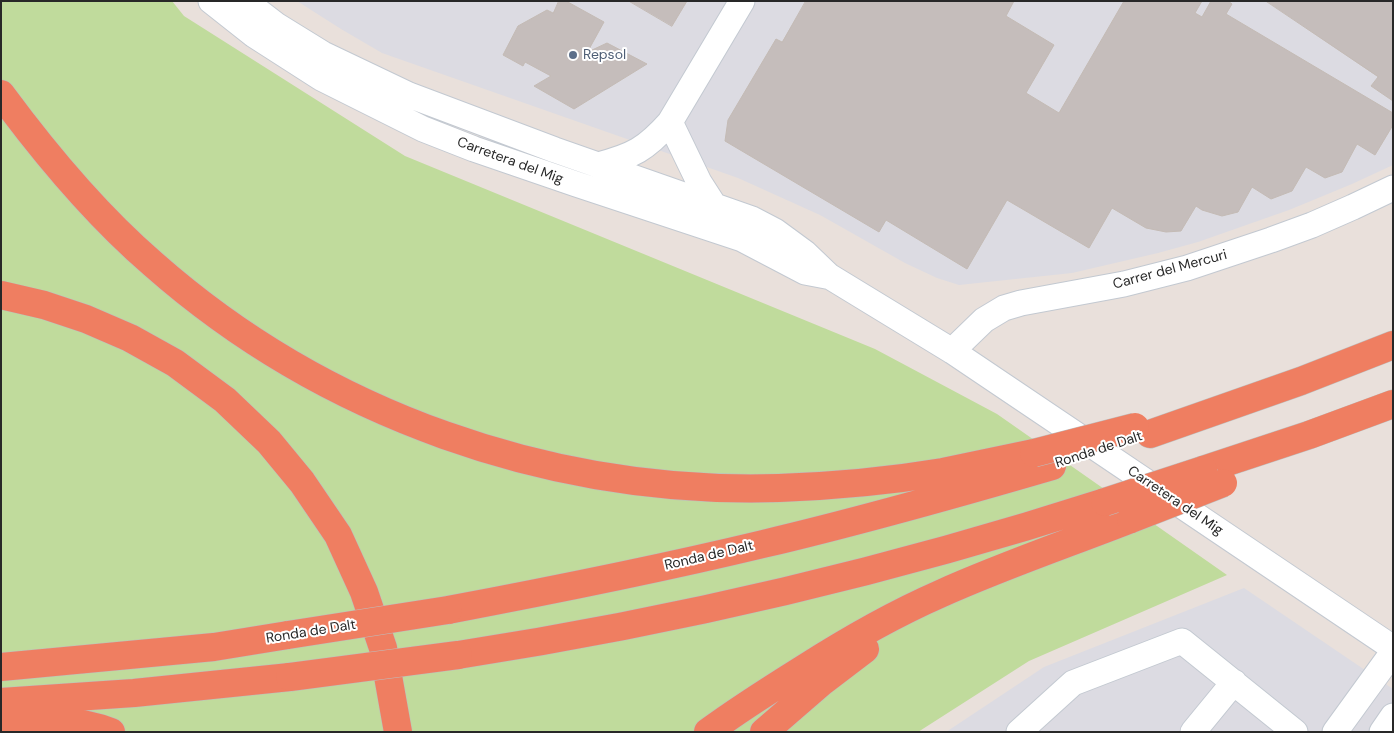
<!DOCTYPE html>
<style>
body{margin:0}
#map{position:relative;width:1394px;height:733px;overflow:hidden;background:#e9e0db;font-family:"DM Sans",sans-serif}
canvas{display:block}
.frame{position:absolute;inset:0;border:2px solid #282828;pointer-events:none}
</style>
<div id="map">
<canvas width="1394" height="733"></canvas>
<div class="frame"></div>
</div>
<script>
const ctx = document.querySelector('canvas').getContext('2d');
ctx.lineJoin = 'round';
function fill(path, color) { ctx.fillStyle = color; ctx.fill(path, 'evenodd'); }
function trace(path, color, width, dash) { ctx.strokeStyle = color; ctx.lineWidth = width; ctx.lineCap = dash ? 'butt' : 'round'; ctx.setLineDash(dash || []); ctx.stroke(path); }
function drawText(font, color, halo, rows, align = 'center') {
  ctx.font = font + ' "DM Sans",sans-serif'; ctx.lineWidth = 4; ctx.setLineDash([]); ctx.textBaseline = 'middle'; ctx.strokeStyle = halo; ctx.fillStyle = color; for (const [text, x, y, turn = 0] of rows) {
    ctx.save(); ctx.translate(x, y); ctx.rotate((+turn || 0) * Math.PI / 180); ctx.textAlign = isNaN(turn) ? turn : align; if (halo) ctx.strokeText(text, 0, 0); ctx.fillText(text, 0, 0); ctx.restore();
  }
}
const industrial = new Path2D(`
 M 297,1 L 1393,1 L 1393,165 L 1352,184 L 1289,210 L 1198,242 L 1158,253 L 1072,273 L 959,285 L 937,278 L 905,263 L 820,215 L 738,178 L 382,53 L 341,29 Z
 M 1244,588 L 1393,689 L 1393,732 L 946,732 L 1044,667 Z`);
const green = new Path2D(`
 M 1,1 L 172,1 L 184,16 L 405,156 L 875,349 L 997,414 L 1227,575 L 1029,661 L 918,732 L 1,732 Z`);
const building = new Path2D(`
 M 559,1 L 566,1 L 604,22 L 588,51 L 590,51 L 607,43 L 647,64 L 574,109 L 534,86 L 551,76 L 525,62 L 523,66 L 503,55 L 518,26 L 547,10 L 553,13 Z
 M 629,1 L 687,1 L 672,26 Z
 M 806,1 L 1014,1 L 1006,16 L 1054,45 L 1026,93 L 1059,113 L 1124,1 L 1202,1 L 1195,13 L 1202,17 L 1211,1 L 1228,1 L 1232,4 L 1226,14 L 1393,113 L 1393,125 L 1375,155 L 1357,144 L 1342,172 L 1325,178 L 1306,167 L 1292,191 L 1271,199 L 1252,187 L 1238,212 L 1222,216 L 1202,210 L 1196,206 L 1181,231 L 1166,232 L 1146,228 L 1112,208 L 1089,248 L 1007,200 L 967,269 L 886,220 L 879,232 L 725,141 L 728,120 L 776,39 L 782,42 Z
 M 1266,1 L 1393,1 L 1393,101 L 1371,86 L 1378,77 Z`);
const minor = new Path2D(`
 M 211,1 L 254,35 L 321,78 L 423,129 L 474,149 L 576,184 L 742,239 L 805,272 L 826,276
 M 245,1 L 276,25 L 323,54 L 409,95 L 555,150 L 752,219 L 775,231 L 805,253 L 829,276 L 952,351 L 1393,648
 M 670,122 L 699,182 L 717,210
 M 598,165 C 633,156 646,149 670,122 L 742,1
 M 952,351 L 984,320 L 1004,308 L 1021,303 L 1124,284 L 1187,268 L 1271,240 L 1312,225 L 1353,207 L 1393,188
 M 1019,732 L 1073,683 L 1182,641 L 1295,732
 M 1193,732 L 1234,682
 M 1335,732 L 1393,652
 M 1382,732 L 1393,716`);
const highway = new Path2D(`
 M 1,94 C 46,155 95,214 153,264 C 324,415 552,495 779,488 C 834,486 889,481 943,472 C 973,466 1004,459 1034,453
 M 1,295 L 44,305 L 86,319 L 130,338 L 175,363 L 225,400 L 269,442 L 302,482 L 338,535 L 364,592 L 383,648 L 398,732
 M 1150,434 L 1301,381 L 1393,345
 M 1203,470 L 1309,435 L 1393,404
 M 448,610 C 554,590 659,569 763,544 C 861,521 956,494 1052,466
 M 458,655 C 678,621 894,570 1105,502
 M 1,667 L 214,647 L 288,635
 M 1,702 L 134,693 L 290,677
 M 1,720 C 37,719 77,719 111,732
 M 708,732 C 739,709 771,689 803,669 C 847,641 892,615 940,594 C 1002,566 1067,544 1131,519
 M 764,732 L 823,681 L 865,649`);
const highwayBridge = new Path2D(`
 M 1034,453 L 1135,427
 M 1105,502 L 1203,470
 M 1131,519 L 1223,483
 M 288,635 L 448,610
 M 290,677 L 458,655`);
const markers = [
 [573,55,5,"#5c6f8a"]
];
const serviceNames = [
 ["Repsol",583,55]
];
const streetNames = [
 ["Carretera del Mig",510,161,20],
 ["Carrer del Mercuri",1170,270,-15],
 ["Ronda de Dalt",1099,450,-18],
 ["Carretera del Mig",1175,501,34],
 ["Ronda de Dalt",709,556,-13],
 ["Ronda de Dalt",311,632,-9]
];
fill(industrial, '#dcdbe2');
fill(green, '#c0db9c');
fill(building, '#c5bdbb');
trace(building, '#c4bbb5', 1);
trace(minor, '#c3c9d1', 27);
trace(highway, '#bebebe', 29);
trace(minor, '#fff', 25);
trace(highway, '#ef7e61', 28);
trace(highwayBridge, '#bebebe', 29, []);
trace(highwayBridge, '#ef7e61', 28);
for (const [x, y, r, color] of markers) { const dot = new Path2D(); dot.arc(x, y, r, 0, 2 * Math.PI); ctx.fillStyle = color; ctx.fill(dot); trace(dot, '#fff', 2); }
drawText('14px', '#4e5e75', '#fff', serviceNames, 'left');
drawText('14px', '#282828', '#fff', streetNames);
</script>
